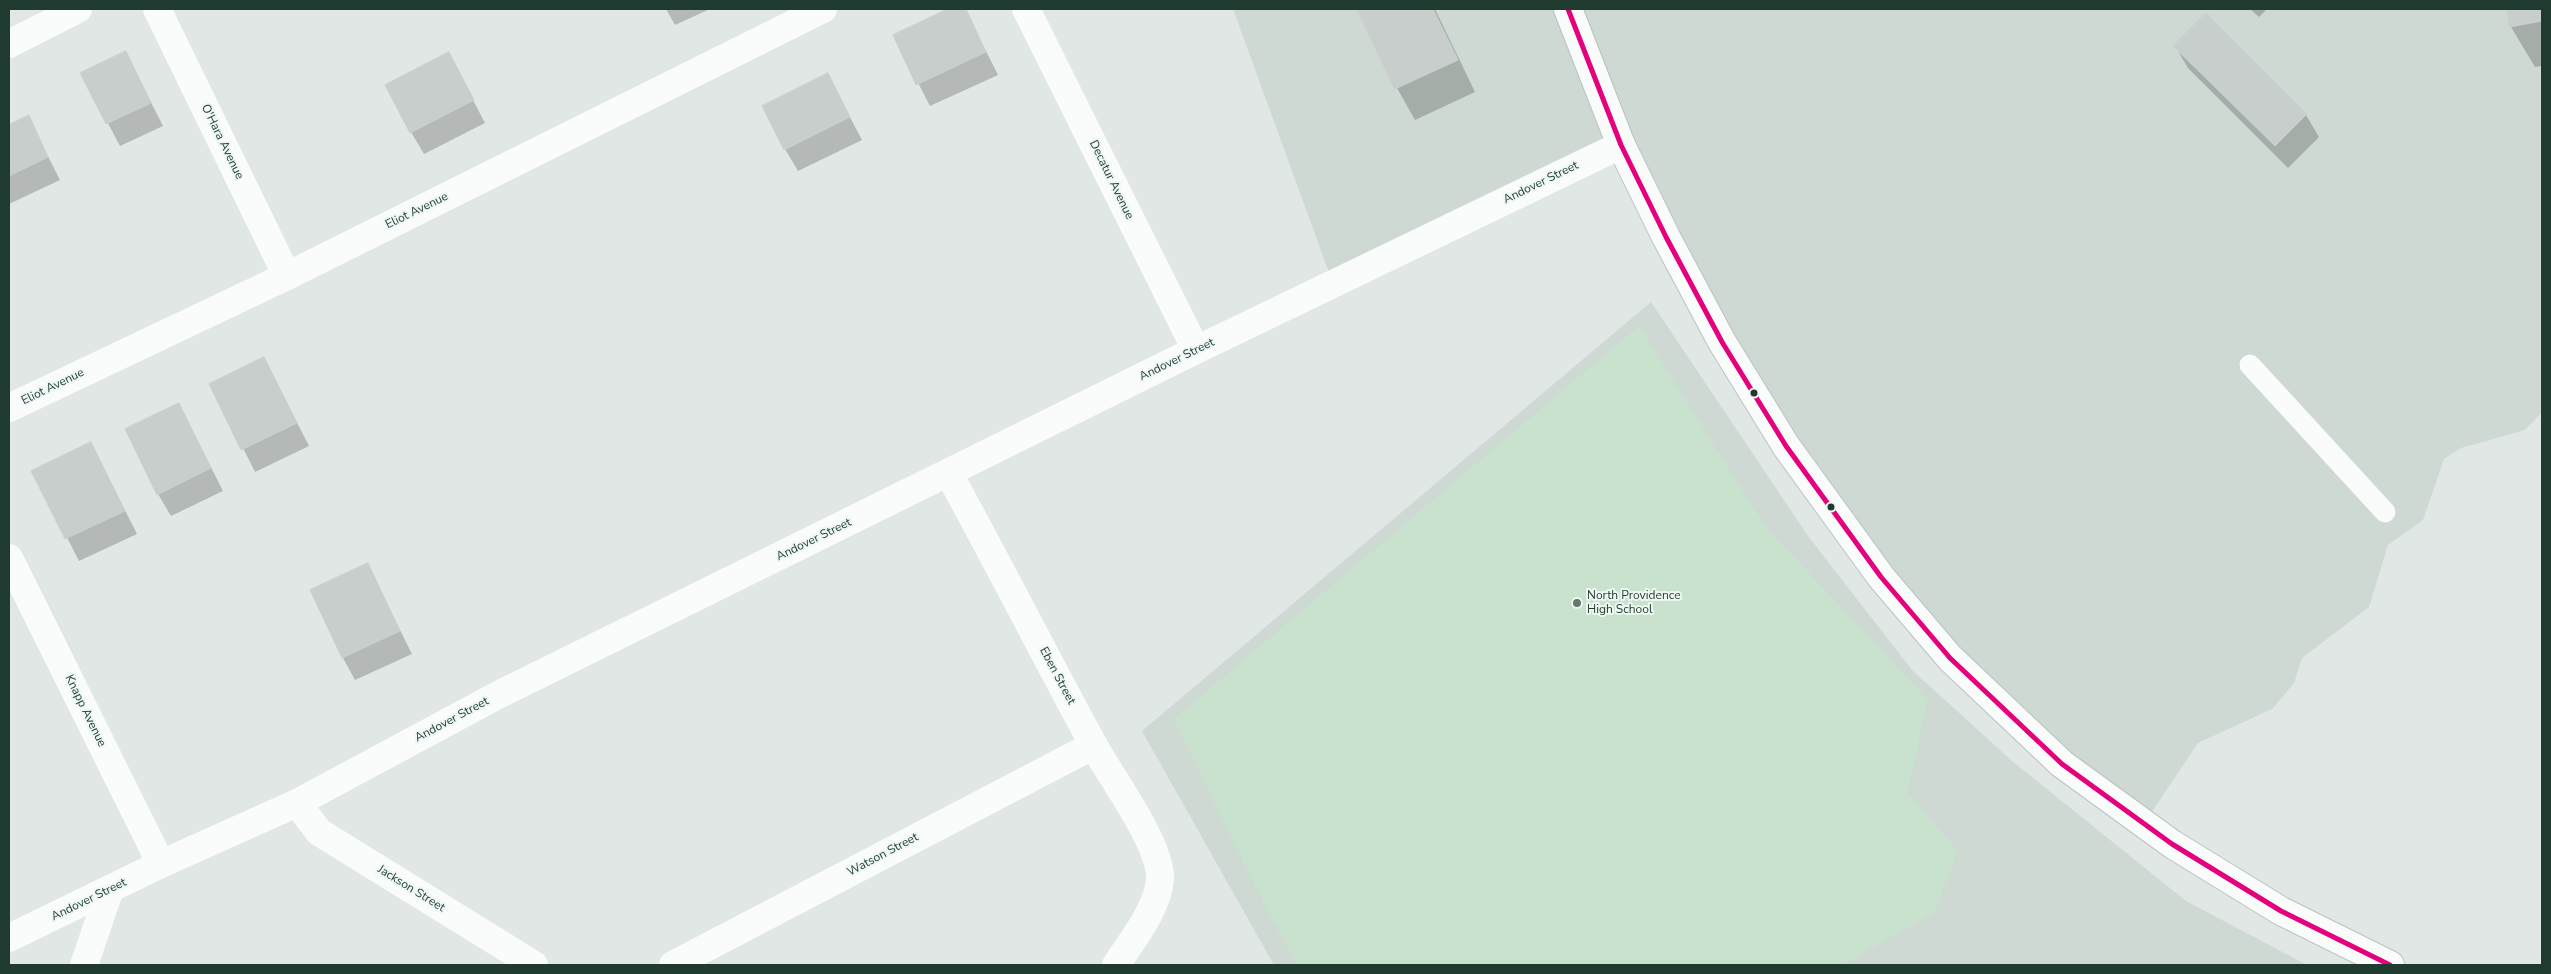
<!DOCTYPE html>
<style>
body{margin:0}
#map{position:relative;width:2551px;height:974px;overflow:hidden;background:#e1e7e4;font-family:"Nunito Sans",sans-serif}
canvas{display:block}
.frame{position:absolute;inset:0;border:10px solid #1f3b30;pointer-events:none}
</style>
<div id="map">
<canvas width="2551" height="974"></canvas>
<div class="frame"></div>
</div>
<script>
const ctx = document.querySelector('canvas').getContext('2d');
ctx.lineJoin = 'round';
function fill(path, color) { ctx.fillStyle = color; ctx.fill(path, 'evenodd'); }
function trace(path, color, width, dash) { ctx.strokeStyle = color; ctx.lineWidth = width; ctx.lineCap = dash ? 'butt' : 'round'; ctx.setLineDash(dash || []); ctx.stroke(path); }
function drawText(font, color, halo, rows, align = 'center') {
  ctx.font = font + ' "Nunito Sans",sans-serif'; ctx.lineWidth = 4; ctx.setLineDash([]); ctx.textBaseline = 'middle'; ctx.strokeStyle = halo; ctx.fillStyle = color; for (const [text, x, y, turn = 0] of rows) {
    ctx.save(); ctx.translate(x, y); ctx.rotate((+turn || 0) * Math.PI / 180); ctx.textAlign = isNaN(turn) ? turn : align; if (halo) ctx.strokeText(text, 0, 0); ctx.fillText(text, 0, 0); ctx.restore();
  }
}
const built = new Path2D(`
 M 1233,9 L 2542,9 L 2542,412 L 2525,430 L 2461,448 L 2444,459 L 2423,520 L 2388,545 L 2369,607 L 2302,658 L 2294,683 L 2272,709 L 2198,743 L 2149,816 L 2067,762 L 1907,593 L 1719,325 L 1634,153 L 1331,278 Z
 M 1651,302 L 1808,536 L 1912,670 L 2012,761 L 2186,901 L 2307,965 L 1274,965 L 1142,731 Z`);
const green = new Path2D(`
 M 1639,326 L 1765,526 L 1928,700 L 1907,792 L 1958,851 L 1934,913 L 1842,965 L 1298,965 L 1265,907 L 1174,719 Z`);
const shadow = new Path2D(`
 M 666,9 L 710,9 L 675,25 Z
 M 951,9 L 965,9 L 998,75 L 930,106 L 894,36 Z
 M 1359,9 L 1435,9 L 1475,92 L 1415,120 L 1397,88 Z
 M 2250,9 L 2267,9 L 2259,17 Z
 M 2508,9 L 2542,9 L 2542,66 L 2535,67 L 2511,27 Z
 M 2175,46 L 2306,115 L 2319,137 L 2288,168 L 2188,68 Z
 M 126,53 L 163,126 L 120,146 L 82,74 Z
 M 449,54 L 485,123 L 424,154 L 411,132 Z
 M 828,75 L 862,140 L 798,171 L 785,149 Z
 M 28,117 L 60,180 L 9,204 L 9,126 Z
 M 264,358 L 309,446 L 255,472 L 211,384 Z
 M 179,404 L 223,491 L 171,516 L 158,494 Z
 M 91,443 L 137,534 L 79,561 L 33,471 Z
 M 367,564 L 412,654 L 355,680 L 343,658 Z`);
const building = new Path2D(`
 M 948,9 L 966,9 L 986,52 L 916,85 L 893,35 Z
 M 1357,9 L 1433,9 L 1458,60 L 1395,89 Z
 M 2507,9 L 2542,9 L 2542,21 L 2510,27 Z
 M 2206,13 L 2307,114 L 2275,146 L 2173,46 Z
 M 126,51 L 151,103 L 106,124 L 80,73 Z
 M 449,52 L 474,100 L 410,133 L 385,85 Z
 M 828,73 L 850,117 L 784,150 L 762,106 Z
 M 29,115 L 48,157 L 9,176 L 9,125 Z
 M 264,357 L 297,423 L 241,450 L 209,384 Z
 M 179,403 L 211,468 L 157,495 L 125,429 Z
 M 91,442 L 125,511 L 65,539 L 31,471 Z
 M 368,563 L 400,631 L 342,658 L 310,590 Z`);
const service = new Path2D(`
 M 2250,365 L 2385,512`);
const minor = new Path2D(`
 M 157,9 L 287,276
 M 1026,9 L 1196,350
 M 9,44 L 78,9
 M 9,408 L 287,276 L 823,9
 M 949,474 C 998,563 1044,654 1093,744 C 1110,776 1161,844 1160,878 C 1159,907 1131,942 1116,965
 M 9,558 L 161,864
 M 297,803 L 319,832 L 534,965
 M 9,938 L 161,864 L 297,803 L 498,695 L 1196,350 L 1621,145
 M 84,965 L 110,889
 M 673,965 L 1094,745`);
const secondary = new Path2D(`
 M 1568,9 L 1621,145 L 1666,237 L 1722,342 L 1786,446 L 1881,577 L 1950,658 L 2062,764 L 2172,844 L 2281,911 L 2390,965`);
const bus1 = new Path2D(`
 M 1568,9 L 1621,145 L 1666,237 L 1722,342 L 1786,446 L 1881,577 L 1950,658 L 2062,764 L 2172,844 L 2281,911 L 2390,965`);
const markers = [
 [1754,393,4.5,"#1f3b30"],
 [1831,507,4.5,"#1f3b30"],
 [1577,603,5,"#63776f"]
];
const streetNames = [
 ["O'Hara Avenue",222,142,64],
 ["Decatur Avenue",1111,180,64],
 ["Andover Street",1541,183,-26],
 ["Eliot Avenue",417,211,-26],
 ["Andover Street",1177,360,-26],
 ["Eliot Avenue",53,387,-26],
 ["Andover Street",814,540,-26],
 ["Eben Street",1057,676,62],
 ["Knapp Avenue",85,711,64],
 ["Andover Street",452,720,-28],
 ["Watson Street",883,855,-28],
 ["Jackson Street",411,889,32],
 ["Andover Street",89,900,-26]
];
const poiNames = [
 ["North Providence",1587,596],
 ["High School",1587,610]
];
fill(built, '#ced9d3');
fill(green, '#c9e2ce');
fill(shadow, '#0003');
fill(building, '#c8cecb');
trace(building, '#cad0cd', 1);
trace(secondary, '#bac4bf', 30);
trace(service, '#fafbfb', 21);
trace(minor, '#fafbfb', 28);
trace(secondary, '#fafbfb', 28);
trace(bus1, '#e5007d', 5);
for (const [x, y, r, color] of markers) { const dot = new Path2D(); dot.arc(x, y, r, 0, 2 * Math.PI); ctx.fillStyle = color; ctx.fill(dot); trace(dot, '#eef7f2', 2); }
drawText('12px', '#1f3b30', '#eef7f2', streetNames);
drawText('12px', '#1f3b30', '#eef7f2', poiNames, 'left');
</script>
